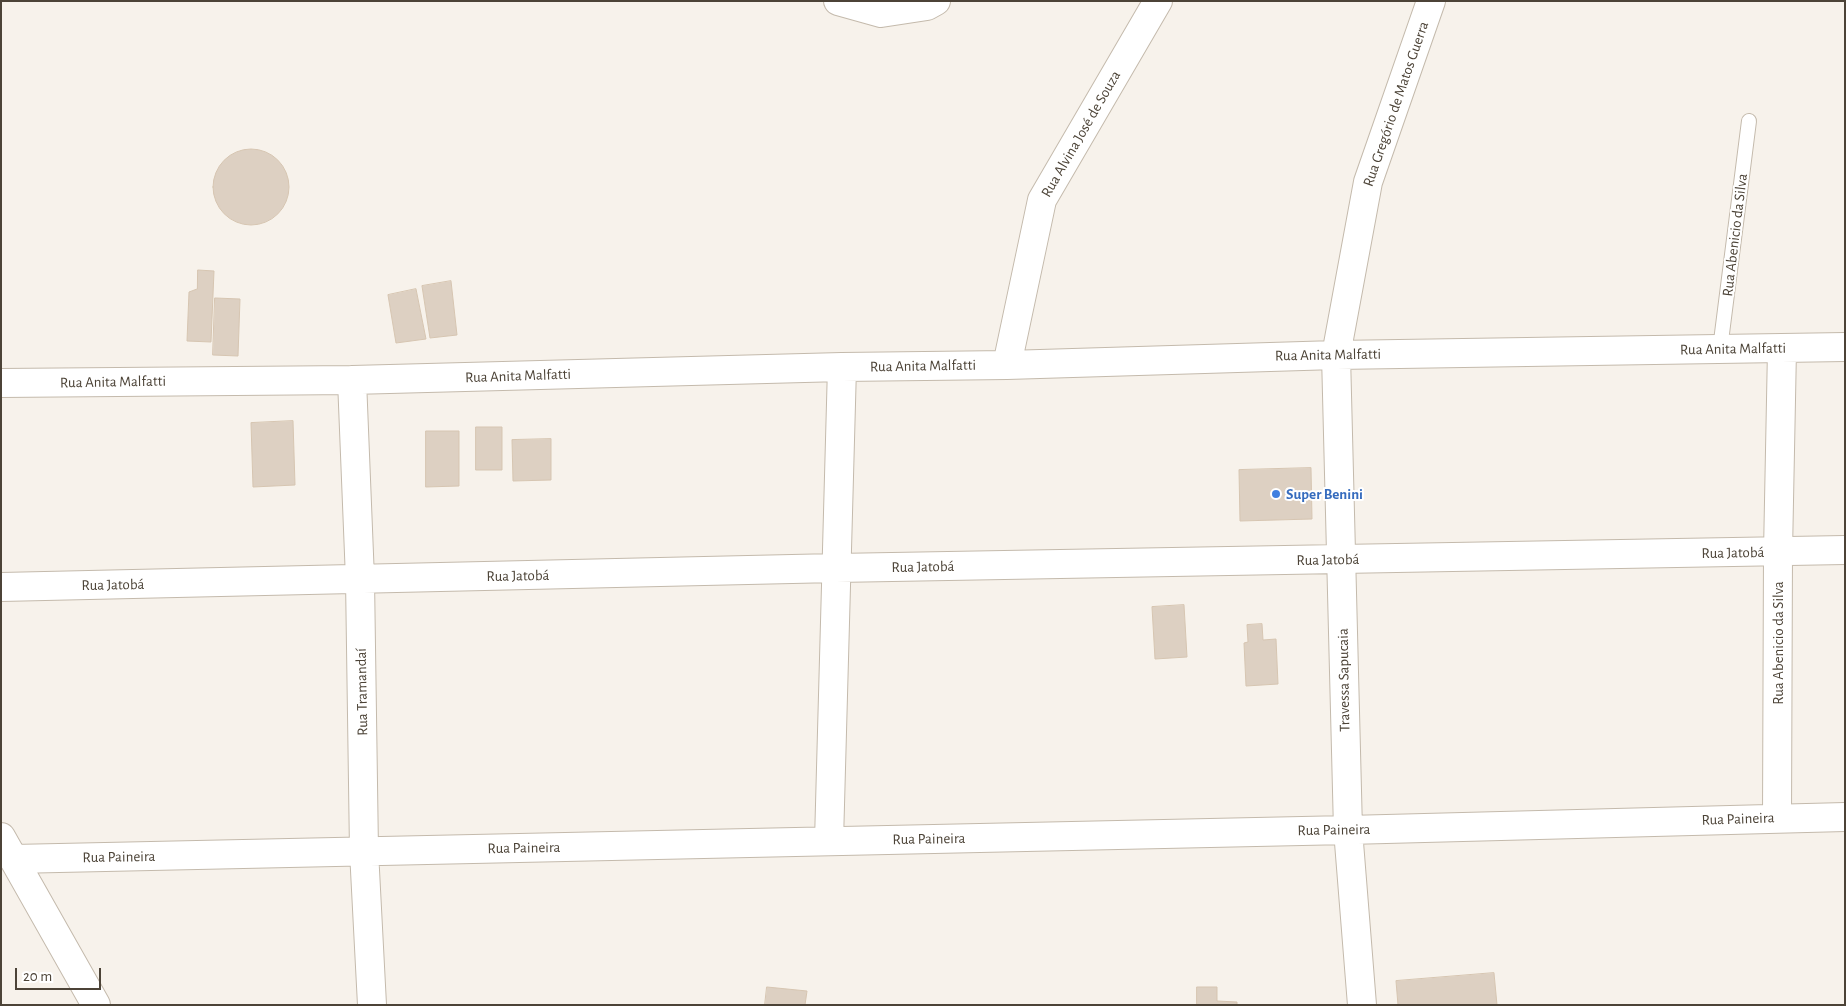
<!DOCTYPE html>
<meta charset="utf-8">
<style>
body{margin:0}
#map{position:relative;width:1846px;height:1006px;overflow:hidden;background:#f7f2eb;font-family:"Alegreya Sans",sans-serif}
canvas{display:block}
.frame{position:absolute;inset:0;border:2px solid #4c4337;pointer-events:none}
.scale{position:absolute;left:15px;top:968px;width:86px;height:22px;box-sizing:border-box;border:2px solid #4c4337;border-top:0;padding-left:6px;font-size:15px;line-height:18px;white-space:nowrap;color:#4c4337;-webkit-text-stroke:4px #fff;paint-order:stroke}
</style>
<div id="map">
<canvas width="1846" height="1006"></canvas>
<div class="frame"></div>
<div class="scale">20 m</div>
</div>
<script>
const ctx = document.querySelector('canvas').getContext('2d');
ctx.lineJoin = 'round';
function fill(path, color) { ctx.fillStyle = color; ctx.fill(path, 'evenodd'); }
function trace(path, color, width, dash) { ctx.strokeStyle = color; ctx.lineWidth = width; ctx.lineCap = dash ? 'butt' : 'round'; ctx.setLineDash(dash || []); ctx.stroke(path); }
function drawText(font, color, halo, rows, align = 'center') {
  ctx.font = font + ' "Alegreya Sans",sans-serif'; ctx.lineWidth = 4; ctx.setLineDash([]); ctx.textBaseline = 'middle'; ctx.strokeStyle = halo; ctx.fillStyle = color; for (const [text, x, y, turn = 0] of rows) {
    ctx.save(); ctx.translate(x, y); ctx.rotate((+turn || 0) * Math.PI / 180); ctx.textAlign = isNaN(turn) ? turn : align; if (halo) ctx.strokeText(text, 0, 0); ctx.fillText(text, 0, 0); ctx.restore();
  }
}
const building = new Path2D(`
 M213 187a38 38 0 1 1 76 0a38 38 0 1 1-76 0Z
 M 198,270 L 214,271 L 211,342 L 187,341 L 189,292 L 197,289 Z
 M 451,281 L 457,335 L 430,338 L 422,286 Z
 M 416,289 L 426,339 L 396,343 L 388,295 Z
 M 215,298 L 240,299 L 238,356 L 213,355 Z
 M 293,421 L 295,485 L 253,487 L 251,423 Z
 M 476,427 L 502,427 L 502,470 L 476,470 Z
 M 426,431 L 459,431 L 459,486 L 426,487 Z
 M 551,439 L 551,480 L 513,481 L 512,440 Z
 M 1311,468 L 1312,519 L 1240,521 L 1239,470 Z
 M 1184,605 L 1187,657 L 1155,659 L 1152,607 Z
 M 1262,624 L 1263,640 L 1276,639 L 1278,684 L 1246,686 L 1244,643 L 1248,642 L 1247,625 Z
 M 1494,973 L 1497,1005 L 1398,1005 L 1396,981 Z
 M 767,987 L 807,991 L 805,1005 L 765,1005 Z
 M 1197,987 L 1217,987 L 1217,1001 L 1237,1002 L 1237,1005 L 1197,1005 Z`);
const service = new Path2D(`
 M 1720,349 L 1749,121`);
const minor = new Path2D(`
 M 838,1 L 881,13 L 927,6 L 936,1
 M 1007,365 L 1042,200 L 1158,1
 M 352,380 L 360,579 L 364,851 L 372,1005
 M 1,383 L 352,380 L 842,367 L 1007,365 L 1336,355 L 1845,347
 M 1,587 L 836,568 L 1845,550
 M 1777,818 L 1778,552 L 1782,349
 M 1,837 L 96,1005
 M 829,841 L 842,367
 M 13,859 L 1348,830 L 1845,817
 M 1362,1005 L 1348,830 L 1336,355 L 1368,182 L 1431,1`);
const markers = [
 [1276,494,5,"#3f7fe0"]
];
const streetNames = [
 ["Rua Gregório de Matos Guerra",1396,104,-71],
 ["Rua Alvina José de Souza",1081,134,-60],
 ["Rua Abenicio da Silva",1735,235,-83],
 ["Rua Anita Malfatti",1733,349,-1],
 ["Rua Anita Malfatti",1328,355,-1],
 ["Rua Anita Malfatti",923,366,-1],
 ["Rua Anita Malfatti",518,376,-2],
 ["Rua Anita Malfatti",113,382,-1],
 ["Rua Jatobá",1733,553,-1],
 ["Rua Jatobá",1328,560,-1],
 ["Rua Jatobá",923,567,-1],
 ["Rua Jatobá",518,576,-1],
 ["Rua Jatobá",113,585,-1],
 ["Rua Abenicio da Silva",1778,643,-90],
 ["Travessa Sapucaia",1344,680,-91],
 ["Rua Tramandaí",362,692,-91],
 ["Rua Paineira",1738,819,-2],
 ["Rua Paineira",1334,830,-1],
 ["Rua Paineira",929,839,-1],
 ["Rua Paineira",524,848,-1],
 ["Rua Paineira",119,857,-1]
];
const shopNames = [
 ["Super Benini",1286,494]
];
fill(building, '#ddd0c2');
trace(building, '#d6c5b1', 1);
trace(service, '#c4baac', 16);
trace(minor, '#c4baac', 30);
trace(service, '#fff', 14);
trace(minor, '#fff', 28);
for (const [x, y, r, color] of markers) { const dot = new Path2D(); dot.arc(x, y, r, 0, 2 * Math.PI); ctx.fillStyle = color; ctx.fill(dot); trace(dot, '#fff', 2); }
drawText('15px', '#4c4337', '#fff', streetNames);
drawText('bold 15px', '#366cbe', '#fff', shopNames, 'left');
</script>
